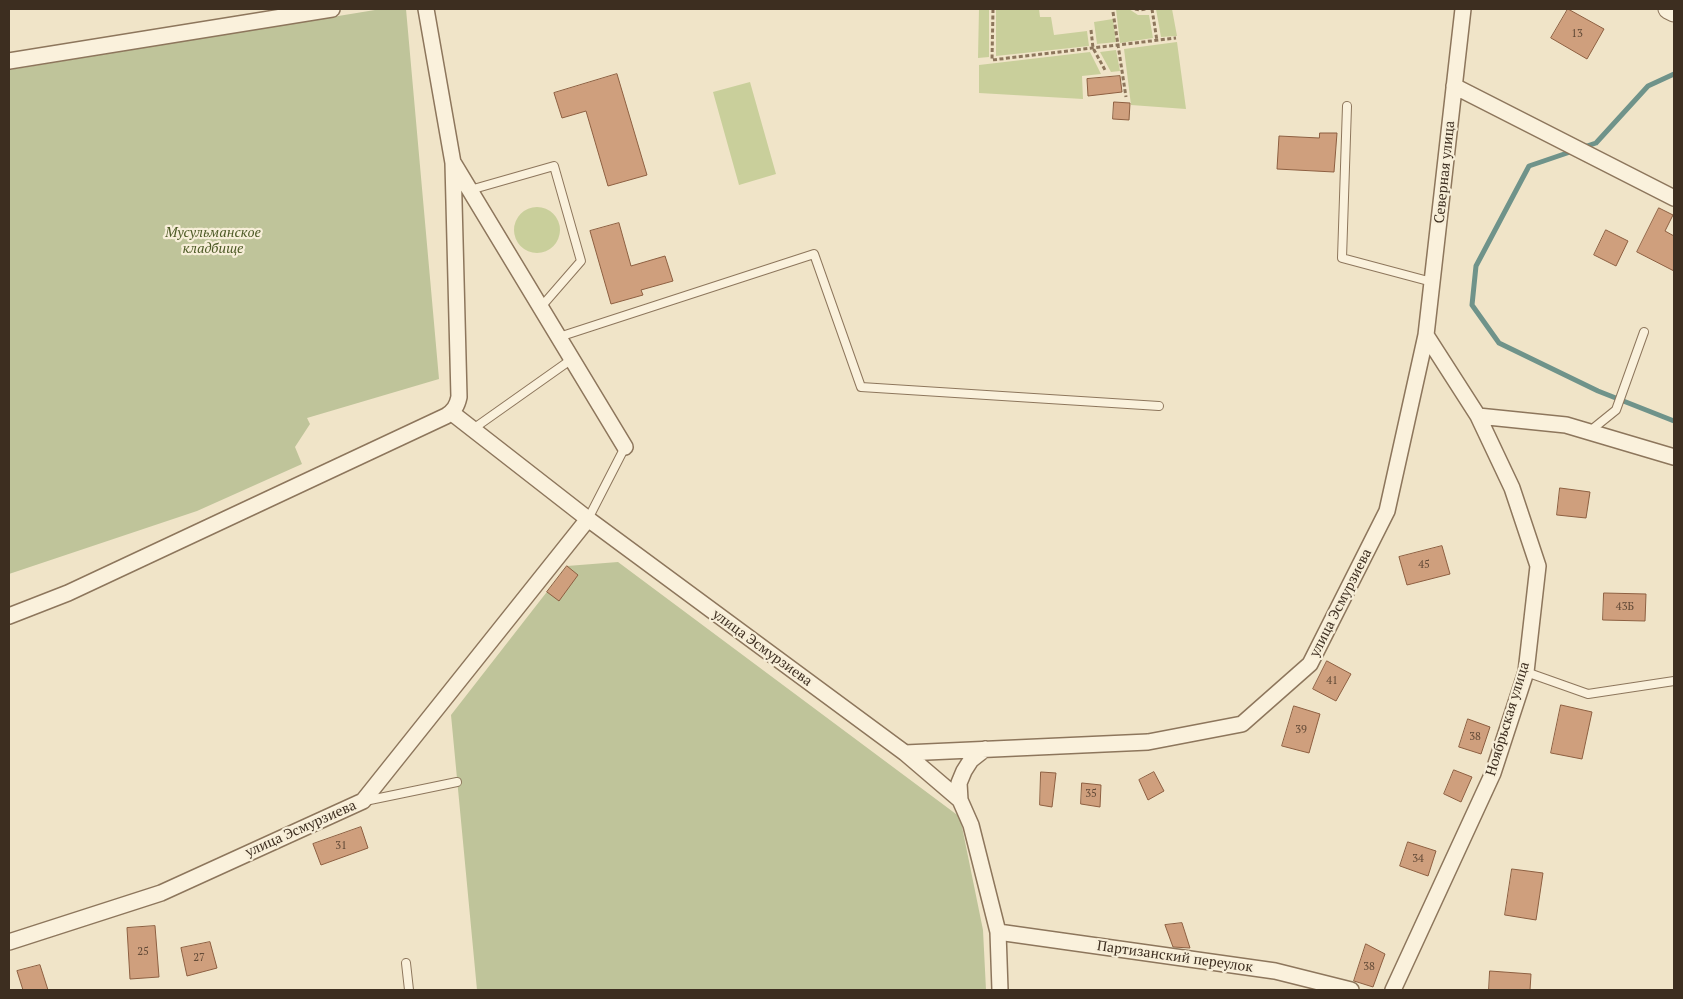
<!DOCTYPE html>
<meta charset="utf-8">
<style>
body{margin:0}
#map{position:relative;width:1683px;height:999px;overflow:hidden;background:#f0e4c8;font-family:"PT Serif",serif}
canvas{display:block}
.frame{position:absolute;inset:0;border:10px solid #3d2e20;pointer-events:none}
</style>
<div id="map">
<canvas width="1683" height="999"></canvas>
<div class="frame"></div>
</div>
<script>
const ctx = document.querySelector('canvas').getContext('2d');
ctx.lineJoin = 'round';
function fill(path, color) { ctx.fillStyle = color; ctx.fill(path, 'evenodd'); }
function trace(path, color, width, dash) { ctx.strokeStyle = color; ctx.lineWidth = width; ctx.lineCap = dash ? 'butt' : 'round'; ctx.setLineDash(dash || []); ctx.stroke(path); }
function drawText(font, color, halo, rows, align = 'center') {
  ctx.font = font + ' "PT Serif",serif'; ctx.lineWidth = 4.5; ctx.setLineDash([]); ctx.textBaseline = 'middle'; ctx.strokeStyle = halo; ctx.fillStyle = color; for (const [text, x, y, turn = 0] of rows) {
    ctx.save(); ctx.translate(x, y); ctx.rotate((+turn || 0) * Math.PI / 180); ctx.textAlign = isNaN(turn) ? turn : align; if (halo) ctx.strokeText(text, 0, 0); ctx.fillText(text, 0, 0); ctx.restore();
  }
}
const green = new Path2D(`
 M 979,9 L 989,9 L 989,57 L 978,58 Z
 M 996,9 L 1039,9 L 1040,17 L 1051,17 L 1054,35 L 1087,31 L 1089,46 L 996,56 Z
 M 1116,9 L 1129,9 L 1138,15 L 1149,15 L 1153,38 L 1120,43 Z
 M 1156,9 L 1172,9 L 1177,36 L 1161,37 Z
 M 1113,19 L 1116,42 L 1097,44 L 1094,22 Z
 M 1177,42 L 1186,109 L 1131,105 L 1124,49 Z
 M 1116,50 L 1120,71 L 1111,72 L 1100,52 Z
 M 1090,52 L 1101,74 L 1082,76 L 1083,99 L 979,93 L 979,65 Z
 M 750,82 L 776,174 L 739,185 L 713,92 Z
 M514 230a23 23 0 1 1 46 0a23 23 0 1 1-46 0Z`);
const cemetery = new Path2D(`
 M 381,9 L 406,9 L 439,379 L 307,418 L 310,424 L 295,447 L 302,464 L 197,511 L 9,574 L 9,70 Z
 M 618,562 L 960,817 L 983,930 L 986,990 L 477,990 L 451,715 L 567,566 Z`);
const stream = new Path2D(`
 M 1584,147 L 1596,143 L 1648,86 L 1674,74
 M 1573,151 L 1529,166 L 1476,266 L 1472,305 L 1499,343 L 1598,391 L 1674,421`);
const building = new Path2D(`
 M 1568,9 L 1604,29 L 1587,59 L 1551,38 Z
 M 617,74 L 647,175 L 608,186 L 586,111 L 562,118 L 554,93 Z
 M 1120,76 L 1122,92 L 1088,96 L 1087,79 Z
 M 1114,102 L 1130,103 L 1129,120 L 1113,119 Z
 M 1320,133 L 1337,133 L 1334,172 L 1277,169 L 1279,136 L 1319,138 Z
 M 1659,208 L 1673,215 L 1665,231 L 1674,236 L 1674,271 L 1637,252 Z
 M 619,223 L 631,266 L 665,256 L 673,281 L 641,290 L 643,295 L 611,304 L 590,231 Z
 M 1606,230 L 1628,241 L 1616,266 L 1594,255 Z
 M 1560,488 L 1590,492 L 1586,518 L 1557,515 Z
 M 1442,546 L 1450,574 L 1407,585 L 1399,557 Z
 M 567,566 L 578,575 L 559,601 L 547,592 Z
 M 1604,593 L 1646,594 L 1645,621 L 1603,620 Z
 M 1327,661 L 1351,674 L 1336,701 L 1313,689 Z
 M 1561,705 L 1592,712 L 1582,759 L 1551,753 Z
 M 1294,706 L 1320,714 L 1309,753 L 1282,746 Z
 M 1468,719 L 1490,727 L 1481,754 L 1459,747 Z
 M 1454,770 L 1472,777 L 1461,802 L 1444,794 Z
 M 1041,772 L 1056,773 L 1052,807 L 1040,805 Z
 M 1154,772 L 1164,791 L 1148,800 L 1139,780 Z
 M 1082,783 L 1101,785 L 1100,807 L 1081,804 Z
 M 361,827 L 368,848 L 321,865 L 313,844 Z
 M 1408,842 L 1436,851 L 1428,876 L 1400,866 Z
 M 1512,869 L 1543,873 L 1536,920 L 1505,915 Z
 M 1182,923 L 1190,948 L 1173,947 L 1165,925 Z
 M 155,926 L 159,977 L 130,979 L 127,928 Z
 M 210,942 L 217,968 L 187,976 L 181,948 Z
 M 1366,944 L 1385,954 L 1373,987 L 1354,981 Z
 M 40,965 L 48,990 L 23,990 L 17,971 Z
 M 1490,971 L 1531,974 L 1530,990 L 1489,990 Z`);
const path = new Path2D(`
 M 993,9 L 992,60 L 1176,38
 M 1135,9 L 1140,10 L 1146,9
 M 1152,9 L 1157,41
 M 1113,12 L 1126,97
 M 1091,30 L 1093,48 L 1105,70`);
const service = new Path2D(`
 M 1347,106 L 1342,258 L 1432,282
 M 470,190 L 554,166 L 581,261 L 541,307
 M 559,337 L 814,254 L 861,387 L 1159,406
 M 473,429 L 572,359
 M 1590,431 L 1616,410 L 1644,332
 M 588,519 L 625,447
 M 1526,672 L 1588,694 L 1674,681
 M 365,801 L 457,782
 M 406,963 L 409,990`);
const minor = new Path2D(`
 M 9,61 L 332,9
 M 1454,86 L 1674,198
 M 454,164 L 625,447
 M 452,413 L 588,519 L 905,753 L 1148,742 L 1242,724 L 1310,664 L 1387,511 L 1426,335 L 1463,9
 M 1478,416 L 1566,425 L 1674,457
 M 9,616 L 68,593 L 446,416 C 454,411 457,406 459,397 L 453,163 L 426,9
 M 985,749 L 971,760 L 964,771 L 959,783 L 960,800 L 971,825 L 998,932 L 1000,990
 M 905,753 L 960,800
 M 998,932 L 1275,971 L 1351,990
 M 9,942 L 161,893 L 363,801 L 588,519
 M 1393,990 L 1493,773 L 1526,672 L 1538,566 L 1512,488 L 1478,416 L 1426,335`);
const tertiary = new Path2D(`
 M 1668,9 L 1674,12`);
const numberNames = [
 ["13",1577,34],
 ["45",1424,565],
 ["43Б",1625,607],
 ["41",1332,681],
 ["39",1301,730],
 ["38",1475,737],
 ["35",1091,794],
 ["31",341,846],
 ["34",1418,859],
 ["25",143,952],
 ["27",199,958],
 ["38",1369,967]
];
const streetNames = [
 ["Северная улица",1445,172,-84],
 ["улица Эсмурзиева",1341,603,-63],
 ["улица Эсмурзиева",762,648,36],
 ["Ноябрьская улица",1508,719,-73],
 ["улица Эсмурзиева",301,829,-24],
 ["Партизанский переулок",1175,957,8]
];
const parkNames = [
 ["Мусульманское",213,233],
 ["кладбище",213,249]
];
fill(green, '#c9cf9b');
fill(cemetery, '#bfc49a');
trace(stream, '#6f938a', 5);
fill(building, '#cf9f7d');
trace(building, '#8d5f41', 1);
trace(service, '#8d765c', 10);
trace(minor, '#8d765c', 18);
trace(tertiary, '#8d765c', 21);
trace(path, '#8d765c', 3, [4, 2.5]);
trace(service, '#faf1dc', 8);
trace(minor, '#faf1dc', 15);
trace(tertiary, '#faf1dc', 19);
drawText('11px', '#624a37', null, numberNames);
drawText('14px', '#3d2e20', '#f7eed8', streetNames);
drawText('italic 14px', '#4d5a26', '#f7eed8', parkNames);
</script>
